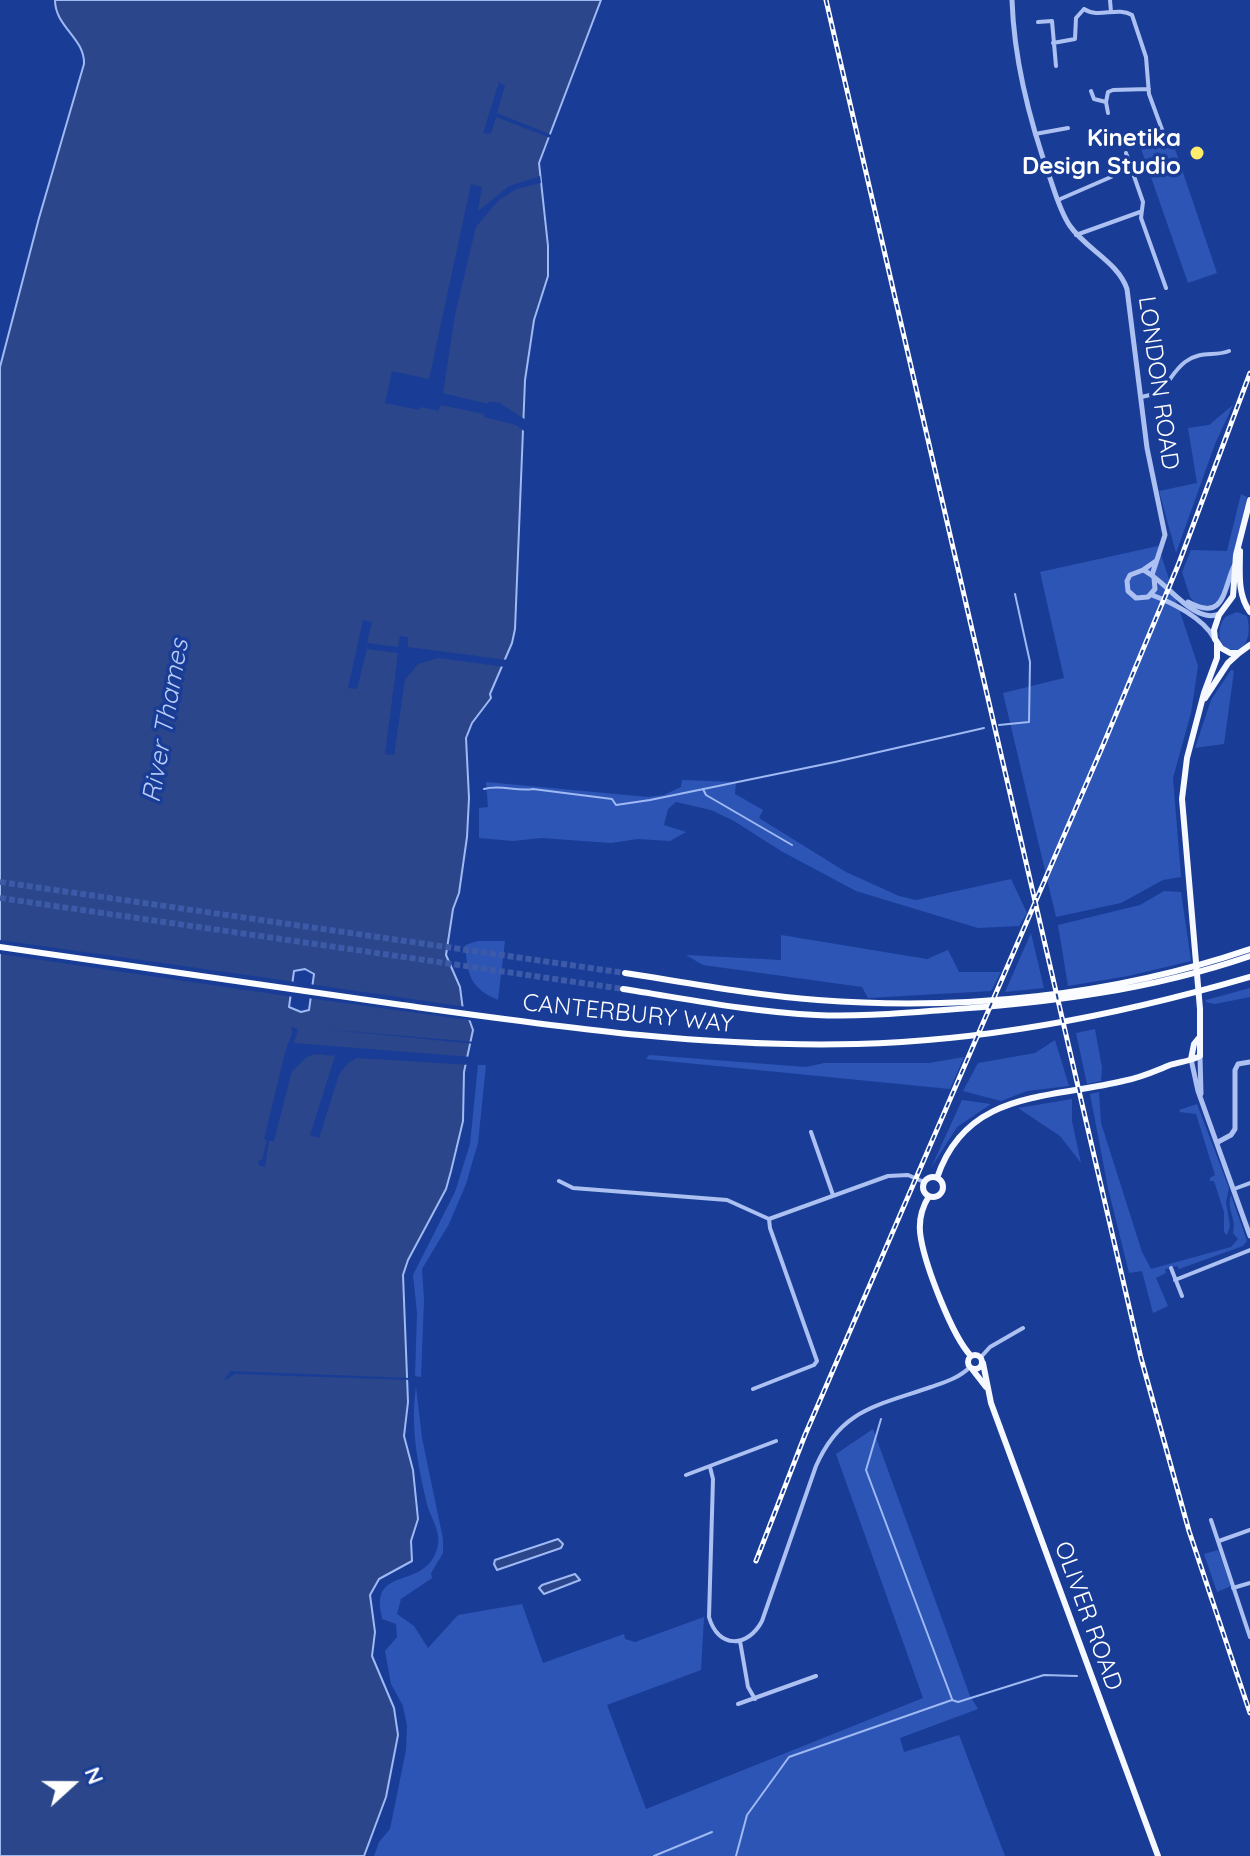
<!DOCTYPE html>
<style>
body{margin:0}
#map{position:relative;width:1250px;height:1856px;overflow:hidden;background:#193d97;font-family:Quicksand,sans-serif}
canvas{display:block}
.north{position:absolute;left:32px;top:1744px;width:80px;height:80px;-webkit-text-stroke:6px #193d97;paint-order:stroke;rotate:69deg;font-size:22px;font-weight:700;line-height:32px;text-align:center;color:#fff}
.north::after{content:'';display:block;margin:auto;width:28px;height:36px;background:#fff;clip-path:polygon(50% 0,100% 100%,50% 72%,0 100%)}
</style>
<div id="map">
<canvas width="1250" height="1856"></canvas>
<div class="north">N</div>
</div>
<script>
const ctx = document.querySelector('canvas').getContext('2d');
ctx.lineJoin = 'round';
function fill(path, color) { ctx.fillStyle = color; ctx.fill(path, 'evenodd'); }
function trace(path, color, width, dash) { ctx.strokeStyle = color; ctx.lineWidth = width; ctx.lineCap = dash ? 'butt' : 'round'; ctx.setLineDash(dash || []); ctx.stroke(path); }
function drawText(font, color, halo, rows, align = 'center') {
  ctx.font = font + ' Quicksand,sans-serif'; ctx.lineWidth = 7; ctx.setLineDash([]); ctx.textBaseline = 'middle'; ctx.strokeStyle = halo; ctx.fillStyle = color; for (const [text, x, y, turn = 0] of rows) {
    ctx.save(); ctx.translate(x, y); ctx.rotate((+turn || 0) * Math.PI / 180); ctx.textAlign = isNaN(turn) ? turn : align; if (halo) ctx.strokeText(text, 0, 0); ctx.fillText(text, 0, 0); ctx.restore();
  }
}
const green = new Path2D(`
 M 1172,132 L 1174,146 L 1217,273 L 1188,283 L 1139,143 Z
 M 1233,405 L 1215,444 L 1176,553 L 1159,491 L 1197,483 L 1188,428 L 1209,425 Z
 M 1241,494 L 1247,497 L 1225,593 C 1217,604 1211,607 1196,604 L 1190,597 L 1182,572 L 1191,550 L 1227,551 Z
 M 1158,546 L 1198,666 L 1191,713 L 1173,778 L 1181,877 L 1163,880 L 1121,903 L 1056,917 L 1003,693 L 1064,678 L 1040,572 Z
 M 1237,612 L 1247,616 C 1250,629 1250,641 1240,650 C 1219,653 1214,632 1225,617 Z
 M 1231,670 L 1234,671 L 1224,744 L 1195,748 L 1211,700 Z
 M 682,780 L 736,782 L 735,794 L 763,810 L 759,818 L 846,872 L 899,896 L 916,900 L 1011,879 L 1027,913 L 1019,926 L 978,928 L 856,891 L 781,851 L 734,821 L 711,810 L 676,802 L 668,809 L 664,825 L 686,832 L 670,841 L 638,839 L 611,843 L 541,838 L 513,841 L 479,838 L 479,808 L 488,807 L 486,782 L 648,797 L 664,795 L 681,787 Z
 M 1164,891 L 1181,892 L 1191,961 L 1128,976 L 1068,986 L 1058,925 L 1140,905 Z
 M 1031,933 L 1044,988 L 1005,992 Z
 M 781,935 L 927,959 L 948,950 L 959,972 L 1001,972 L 991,991 L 868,998 L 862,987 L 703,965 L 686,955 L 781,960 Z
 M 478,941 L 505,941 L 498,1000 C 469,987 468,975 465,945 Z
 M 1250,988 L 1250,997 L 1215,1004 L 1206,1002 L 1206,1000 Z
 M 1095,1029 L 1102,1068 L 1101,1081 L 1087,1084 L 1076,1033 Z
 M 1055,1040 L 1069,1086 L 1027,1091 L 1001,1101 L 963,1091 L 978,1063 L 1035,1053 Z
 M 649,1055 L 806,1067 L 824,1063 L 929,1063 L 964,1057 L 950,1089 L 646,1059 Z
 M 478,1065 L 486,1065 L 478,1143 L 466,1184 L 449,1224 L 422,1269 L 424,1300 L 421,1377 L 415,1376 L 417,1313 L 413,1275 L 455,1192 L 470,1144 Z
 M 1099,1092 L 1101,1123 L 1142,1252 L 1151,1269 L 1231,1247 L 1238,1239 L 1233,1233 C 1237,1219 1226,1209 1231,1195 L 1247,1241 L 1243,1246 L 1179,1269 L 1177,1266 L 1165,1269 L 1166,1273 L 1156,1278 L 1168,1306 L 1153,1313 L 1142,1271 L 1129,1273 L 1108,1188 L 1090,1094 Z
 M 1072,1099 L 1072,1121 L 1081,1163 L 1060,1136 L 1018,1108 Z
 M 962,1100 L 991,1104 L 957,1127 L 931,1168 Z
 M 1197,1104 L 1229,1188 L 1226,1202 L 1230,1226 L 1227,1235 L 1224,1232 L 1224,1212 L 1214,1181 L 1210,1181 L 1210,1178 L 1215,1175 L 1196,1114 L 1180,1112 L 1179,1110 Z
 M 416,1387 L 422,1438 L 443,1539 L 443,1553 L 431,1573 L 432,1578 L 401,1599 L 397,1614 L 414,1626 L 428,1648 L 458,1615 L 522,1604 L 543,1663 L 624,1634 L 625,1639 L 635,1642 L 704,1617 L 701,1670 L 607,1705 L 646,1809 L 923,1698 L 836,1454 L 873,1429 L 970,1696 L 978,1709 L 900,1738 L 904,1752 L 959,1735 L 1005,1856 L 374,1856 L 379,1842 L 390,1829 L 406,1750 L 407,1726 L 403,1706 L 391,1684 L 385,1651 L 397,1637 L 396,1624 L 382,1619 C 381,1612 378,1602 381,1595 C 389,1571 430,1584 438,1545 C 441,1531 430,1517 427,1504 C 418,1466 410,1426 416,1387 Z
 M 1218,1550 L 1231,1586 L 1217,1592 L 1204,1554 Z`);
const water = new Path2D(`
 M 55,0 L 601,0 L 539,163 L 548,246 L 548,276 L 534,320 L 525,380 L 515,629 L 512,643 L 490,694 L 491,698 L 472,723 L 466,738 L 469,798 L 467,837 L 459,893 L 453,909 L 446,955 L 460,987 L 464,1018 L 469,1019 L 473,1030 L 464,1072 L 463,1121 L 451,1171 L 446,1189 L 408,1260 L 403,1275 L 408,1402 L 404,1436 L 413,1470 L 418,1519 L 411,1541 L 412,1561 L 379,1579 L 370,1595 L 375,1632 L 372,1656 L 394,1708 L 398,1735 L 386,1797 L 364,1856 L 0,1856 L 0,367 L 39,218 L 84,64 C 85,38 55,27 55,0 ZM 305,969 L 314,974 L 309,1010 L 301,1012 L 289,1007 L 294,971 Z
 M 558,1539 L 563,1544 L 561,1548 L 497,1570 L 494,1564 L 495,1560 Z
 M 575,1574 L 580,1580 L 544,1594 L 539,1588 L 542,1585 Z`);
const pier = new Path2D(`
 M 499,82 L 505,86 L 497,113 L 554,136 L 553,139 L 496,117 L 491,134 L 483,133 Z
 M 540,176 L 541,183 L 517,189 L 499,200 L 476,227 L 455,315 L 443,393 L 488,404 L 489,401 L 500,403 L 529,422 L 528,434 L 516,425 L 484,417 L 484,414 L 441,405 L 438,411 L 421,407 L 419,410 L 385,403 L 392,371 L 429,379 L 471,184 L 482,187 L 478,211 L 509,186 Z
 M 363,620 L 372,622 L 367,643 L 398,647 L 400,636 L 408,637 L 408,647 L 508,660 L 505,667 L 438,658 L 418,664 L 405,680 L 394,755 L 385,754 L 398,653 L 367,649 L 357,689 L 348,688 Z
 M 0,940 L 296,982 L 294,997 L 0,954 Z
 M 309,984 L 467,1007 L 468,1015 L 475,1021 L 307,998 Z
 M 291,1027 L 298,1029 L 294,1043 L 472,1057 L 470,1065 L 357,1058 L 348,1063 L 339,1075 L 319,1138 L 310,1135 L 335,1056 L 316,1054 L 307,1057 L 292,1071 L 274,1141 L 269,1141 L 265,1167 L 258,1165 L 259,1160 L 262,1160 L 267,1140 L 264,1139 L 285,1052 L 292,1033 Z
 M 323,1029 L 476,1042 L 475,1044 Z
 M 230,1371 L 411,1378 L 411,1380 L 235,1374 L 224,1381 Z`);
const stream = new Path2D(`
 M 999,725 L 1029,722 L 1030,662 L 1015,594
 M 484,789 C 501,784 516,792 533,789 L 612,799 L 616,805 L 650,800 L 835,762 L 984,728
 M 703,789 L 706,795 L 792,845
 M 881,1419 L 866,1470 L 952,1699
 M 654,1856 L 712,1832
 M 736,1856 L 747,1815 L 789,1757 L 952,1700 L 958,1702 L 1044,1675 L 1077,1676`);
const trunkTunnel = new Path2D(`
 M 0,882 L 625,973
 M 0,898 L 623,989`);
const minor = new Path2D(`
 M 1110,0 L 1111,12
 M 1084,9 C 1099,19 1117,6 1132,15 L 1146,57 L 1149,94 L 1164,135
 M 1038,22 L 1052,21 L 1056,66
 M 1053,43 L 1075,39 L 1076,18 L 1084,9
 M 1091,91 L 1094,99 L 1106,102
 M 1108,113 L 1106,102 L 1108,92 L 1113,90 L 1149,89
 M 1035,134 L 1068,128
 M 1126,153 L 1143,202 L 1141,218 L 1166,288
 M 1058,200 L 1111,177
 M 1076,235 L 1140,212
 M 1141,397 C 1170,393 1166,377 1185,362 C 1201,350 1214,357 1229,351
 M 811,1132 L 833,1195
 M 559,1181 L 573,1188 L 727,1200 L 769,1219
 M 1234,1189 L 1250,1183
 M 1171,1268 L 1182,1296
 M 1175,1280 L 1250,1250
 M 981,1357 L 990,1347 L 1023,1328
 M 753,1389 L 814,1365 L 817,1361 L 770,1228 L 769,1219 L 888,1176 L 908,1175 L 924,1182
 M 710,1467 L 713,1479 L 709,1617 C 718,1649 748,1648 762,1621 L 816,1466 C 841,1409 877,1406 931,1387 C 945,1382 959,1378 970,1367
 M 686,1475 L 776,1441
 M 1211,1520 L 1250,1637
 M 1219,1541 L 1250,1530
 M 1233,1588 L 1250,1583
 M 740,1641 L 748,1687 L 755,1699
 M 738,1704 L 816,1676`);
const tertiary = new Path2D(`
 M 1012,0 C 1014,61 1030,123 1051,181 C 1056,196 1061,213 1070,226 C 1086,249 1118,262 1127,289 L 1147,448 L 1165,535 L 1152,575
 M 1143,570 C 1165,579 1193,625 1219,614
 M 1154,578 L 1155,589 L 1148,597 L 1136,598 L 1128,591 L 1127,581 L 1130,575 L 1143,570 L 1156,561
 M 1152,595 C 1173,603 1203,618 1214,638
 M 1188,602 C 1225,622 1223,590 1234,566
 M 1200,1056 L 1201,1094
 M 1191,1059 L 1198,1091 L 1250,1236
 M 1218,1142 L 1231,1135 L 1235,1129 L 1235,1070 L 1238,1064 L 1250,1062`);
const primary = new Path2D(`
 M 1250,500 L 1236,555 L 1233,596 L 1219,615 L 1214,630 L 1215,639 L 1221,648 L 1230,653 L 1239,653 L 1250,645
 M 1240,551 C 1240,572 1237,594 1250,612
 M 1205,698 L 1228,663 L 1239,653
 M 1191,1059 L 1194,1044 L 1198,1039
 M923 1187a10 10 0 1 1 20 0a10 10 0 1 1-20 0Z
 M 937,1178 C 966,1090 1049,1099 1123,1081 C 1140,1078 1155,1071 1170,1065 C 1180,1062 1191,1061 1200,1056 L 1200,1009 L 1182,799 L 1187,758 L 1204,693 L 1217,658 L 1217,644
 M 929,1196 C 921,1209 918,1224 921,1239 C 926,1267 952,1336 971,1356
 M968 1362a7 7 0 1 1 14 0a7 7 0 1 1-14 0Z
 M 983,1363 L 991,1403 L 1158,1856
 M 972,1369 L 986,1387`);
const trunk = new Path2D(`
 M 0,947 C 134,966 268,985 402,1005 C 554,1026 703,1048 857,1044 C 989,1041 1123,1014 1250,977
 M 625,973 C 689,983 753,995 818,1000 C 963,1011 1112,996 1250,949
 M 623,989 C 687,999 751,1012 816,1015 C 859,1017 902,1013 944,1010 C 1049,1003 1151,990 1250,956`);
const rail = new Path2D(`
 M 826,0 L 1141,1358 L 1189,1531 L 1250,1713
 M 756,1561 L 805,1435 L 1104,743 L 1179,563 L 1250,373`);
const markers = [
 [1197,153,8,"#ffeb6c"]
];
const poiNames = [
 ["Kinetika",1181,139],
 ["Design Studio",1181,167]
];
const streetNames = [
 ["LONDON ROAD",1158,383,82],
 ["CANTERBURY WAY",628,1014,6],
 ["OLIVER ROAD",1088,1616,70]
];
const waterNames = [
 ["River Thames",166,721,-80]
];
fill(green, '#2d55b6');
fill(water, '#2b468a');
trace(water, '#9fb9f3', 2);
fill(pier, '#193d97');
trace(stream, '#9fb9f3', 2);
trace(trunkTunnel, '#3c5aa7', 6, [6, 3]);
trace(minor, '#acc1f1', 4);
trace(tertiary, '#acc1f1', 5);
trace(primary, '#f6f8ff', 6);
trace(trunk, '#fafcff', 6);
trace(rail, '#fff', 5);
trace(rail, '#193d97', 2, [6]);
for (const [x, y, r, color] of markers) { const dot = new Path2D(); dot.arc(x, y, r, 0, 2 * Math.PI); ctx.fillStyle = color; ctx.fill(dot); trace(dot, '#193d97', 3); }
drawText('bold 24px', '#fff', '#193d97', poiNames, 'right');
drawText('24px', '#fff', '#193d97', streetNames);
drawText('italic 26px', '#b9ccf7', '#193d97', waterNames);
</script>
